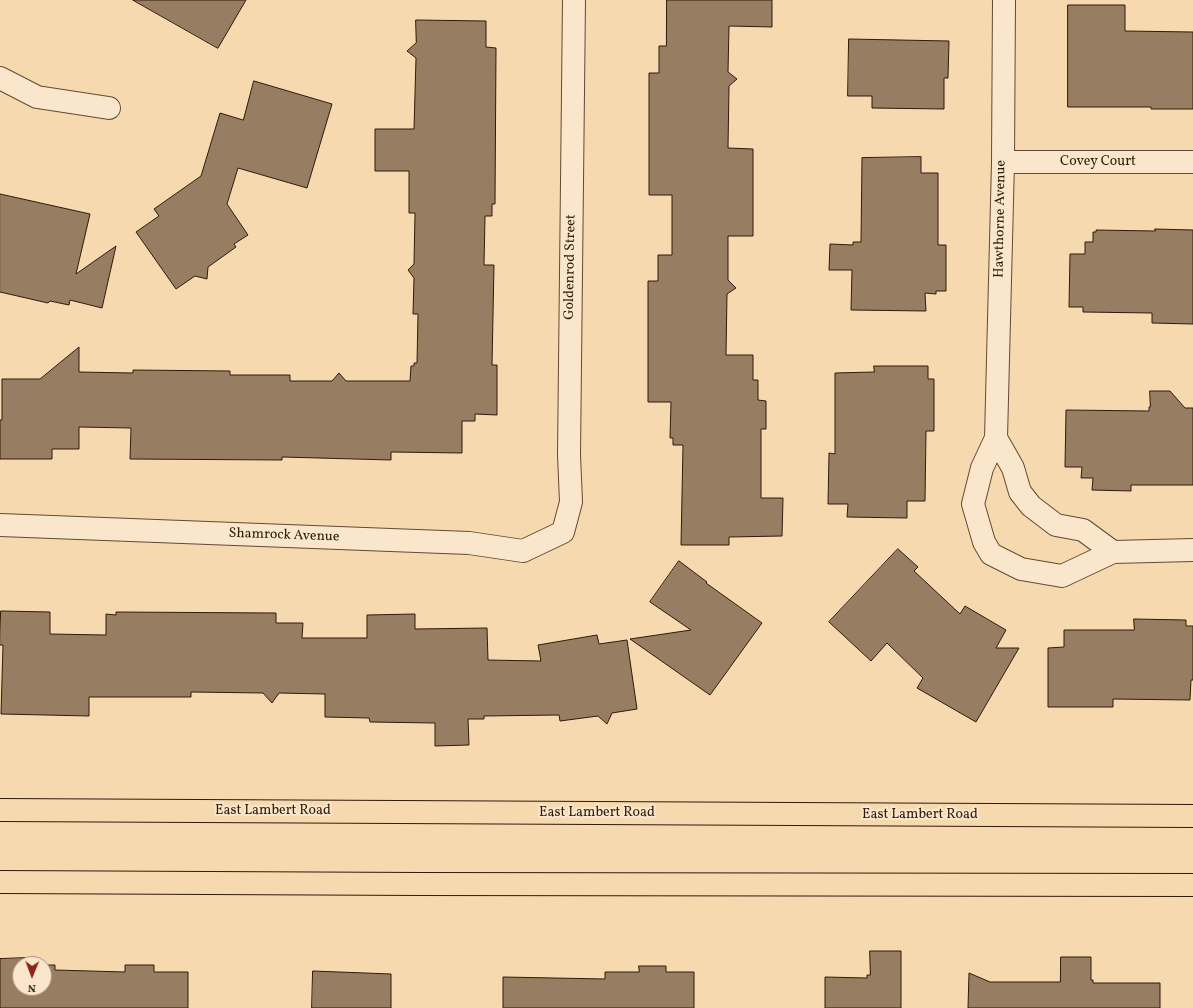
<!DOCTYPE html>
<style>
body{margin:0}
#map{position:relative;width:1193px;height:1008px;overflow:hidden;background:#f7d9af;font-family:Vollkorn,serif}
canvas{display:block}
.north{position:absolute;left:12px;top:956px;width:40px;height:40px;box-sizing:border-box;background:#fae6cb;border:1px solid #a9947f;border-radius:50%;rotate:181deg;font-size:11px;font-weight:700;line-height:16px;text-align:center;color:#301a0c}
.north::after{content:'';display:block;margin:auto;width:14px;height:18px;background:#8f2418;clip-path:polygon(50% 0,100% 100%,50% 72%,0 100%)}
</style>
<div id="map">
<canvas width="1193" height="1008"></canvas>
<div class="north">N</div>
</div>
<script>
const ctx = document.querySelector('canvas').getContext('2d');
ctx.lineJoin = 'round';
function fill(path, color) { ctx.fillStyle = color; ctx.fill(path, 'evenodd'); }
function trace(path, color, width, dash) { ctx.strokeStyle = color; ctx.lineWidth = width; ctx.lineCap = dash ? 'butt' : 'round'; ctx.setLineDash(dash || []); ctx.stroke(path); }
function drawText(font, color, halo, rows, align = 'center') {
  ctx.font = font + ' Vollkorn,serif'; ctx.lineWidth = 4; ctx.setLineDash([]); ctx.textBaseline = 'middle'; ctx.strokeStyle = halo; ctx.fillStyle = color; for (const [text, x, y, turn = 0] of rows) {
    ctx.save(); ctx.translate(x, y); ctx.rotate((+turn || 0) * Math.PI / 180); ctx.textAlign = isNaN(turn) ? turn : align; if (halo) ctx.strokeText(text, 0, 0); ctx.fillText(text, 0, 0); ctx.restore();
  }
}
const building = new Path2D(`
 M 133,0 L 246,0 L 218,48 Z
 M 667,0 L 772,0 L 772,27 L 729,26 L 728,72 L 737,79 L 729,86 L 728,148 L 753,149 L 753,236 L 728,236 L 728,280 L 736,288 L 727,294 L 726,355 L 753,355 L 753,380 L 758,380 L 758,400 L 766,401 L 766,429 L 761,429 L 761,498 L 783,498 L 782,536 L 729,537 L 729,545 L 681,545 L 683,445 L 673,445 L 673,438 L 670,438 L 671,402 L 648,402 L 648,281 L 658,281 L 658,255 L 672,255 L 672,195 L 649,195 L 649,73 L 659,73 L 659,46 L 666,46 Z
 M 1068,5 L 1125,5 L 1125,31 L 1193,32 L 1193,109 L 1151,109 L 1151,107 L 1068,107 Z
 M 416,20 L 486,21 L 486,47 L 496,48 L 495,204 L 492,204 L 492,216 L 485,216 L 484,265 L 494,265 L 492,365 L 497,365 L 497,415 L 475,414 L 475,421 L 462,421 L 462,453 L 391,452 L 391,460 L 282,457 L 282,460 L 130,459 L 131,428 L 79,427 L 79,449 L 52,449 L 52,459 L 0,459 L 0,420 L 2,420 L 2,379 L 40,379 L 79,347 L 79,372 L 133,373 L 133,370 L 230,371 L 230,375 L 290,375 L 290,381 L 332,381 L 339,373 L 346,381 L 410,381 L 411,366 L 414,366 L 414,363 L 417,363 L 418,314 L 413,314 L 414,278 L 408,270 L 414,264 L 415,213 L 409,213 L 409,171 L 375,171 L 375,129 L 414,129 L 416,58 L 407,51 L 416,43 Z
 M 849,39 L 949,41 L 948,78 L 944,78 L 944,109 L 872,108 L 872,96 L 848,96 Z
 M 254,81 L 332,104 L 307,188 L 238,168 L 227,204 L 248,235 L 234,244 L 236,247 L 208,267 L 207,279 L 195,276 L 176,289 L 136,232 L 159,216 L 154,209 L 201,176 L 220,113 L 243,120 Z
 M 921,157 L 921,173 L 938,173 L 938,245 L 946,245 L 946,291 L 936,291 L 936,294 L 925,293 L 926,311 L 851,310 L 852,270 L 829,270 L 830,244 L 853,245 L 853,242 L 861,242 L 862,158 Z
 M 0,194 L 90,214 L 76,274 L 116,246 L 102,308 L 70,300 L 69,305 L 50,301 L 48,303 L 0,292 Z
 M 1155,229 L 1193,230 L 1193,324 L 1152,323 L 1152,313 L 1083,312 L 1083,307 L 1069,307 L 1070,254 L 1085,254 L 1085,242 L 1093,242 L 1093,232 L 1096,232 L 1096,230 L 1155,231 Z
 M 874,366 L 928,366 L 928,379 L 934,379 L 934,431 L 926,431 L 925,501 L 907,501 L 907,518 L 847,517 L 848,504 L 828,504 L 829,453 L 835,454 L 835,373 L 874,372 Z
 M 1150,391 L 1170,391 L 1185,408 L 1193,408 L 1193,485 L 1131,485 L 1131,491 L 1092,490 L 1093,478 L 1081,478 L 1082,467 L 1065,467 L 1066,410 L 1149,411 L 1149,407 L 1150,407 Z
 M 898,549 L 918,567 L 914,571 L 960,614 L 965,606 L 1006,630 L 996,648 L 1019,648 L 976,722 L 917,688 L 923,678 L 887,643 L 871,661 L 829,622 Z
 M 679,561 L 707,582 L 706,583 L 762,623 L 710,695 L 630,639 L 691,630 L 650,602 Z
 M 1,611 L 50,612 L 50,634 L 106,635 L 106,614 L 116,615 L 116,612 L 276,613 L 276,623 L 303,623 L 302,638 L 367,638 L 367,615 L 415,614 L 415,629 L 487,628 L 488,660 L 541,661 L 538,645 L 597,635 L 599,644 L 627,640 L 637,709 L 612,713 L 607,724 L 598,716 L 560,721 L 559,715 L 484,716 L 484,719 L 468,719 L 469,745 L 435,746 L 435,723 L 370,722 L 369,718 L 325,717 L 325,694 L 279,693 L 272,703 L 263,693 L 191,692 L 191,697 L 89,697 L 89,716 L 1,714 L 3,645 L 0,645 Z
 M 1134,619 L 1186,620 L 1186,626 L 1193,626 L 1193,680 L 1191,680 L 1190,700 L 1113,699 L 1113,707 L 1048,707 L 1048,648 L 1064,647 L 1064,630 L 1134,630 Z
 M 870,951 L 901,951 L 901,1008 L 825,1008 L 825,977 L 867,978 L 867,975 L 870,975 Z
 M 1061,957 L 1091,957 L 1091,980 L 1093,980 L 1093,983 L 1160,983 L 1160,1008 L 968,1008 L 969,973 L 990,982 L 1060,982 Z
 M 25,958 L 25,964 L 20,964 L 20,988 L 44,988 L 44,965 L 55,965 L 55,970 L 125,972 L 125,965 L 154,965 L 154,972 L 188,972 L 188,1008 L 0,1008 L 0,959 Z
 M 639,966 L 666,966 L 666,972 L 694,972 L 694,1008 L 503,1008 L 503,977 L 605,979 L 605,972 L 639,972 Z
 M 313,971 L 391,974 L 391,1008 L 312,1008 Z`);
const minor = new Path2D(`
 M 1004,0 L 1003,162 L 996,438 L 982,468 L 973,504 L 984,542 L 991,554 L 1021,569 L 1062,576 L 1113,552 L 1193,550
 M 0,78 L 37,97 L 109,108
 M 1003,162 L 1193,162
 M 996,438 L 1013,468 L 1020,492 L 1031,506 L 1056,525 L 1083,530 L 1113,552
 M 0,525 L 469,543 L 523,551 L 563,532 L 571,502 L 569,455 L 574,0`);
const major = new Path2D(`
 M 0,810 L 1193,816
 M 0,882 L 420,884 L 1193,885`);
const streetNames = [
 ["Covey Court",1098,162],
 ["Hawthorne Avenue",1001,219,-89],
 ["Goldenrod Street",571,267,-89],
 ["Shamrock Avenue",284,536,2],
 ["East Lambert Road",273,811],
 ["East Lambert Road",597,813],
 ["East Lambert Road",920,815]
];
fill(building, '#977d61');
trace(building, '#301a0c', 1);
trace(minor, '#624a35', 24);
trace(major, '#301a0c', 24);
trace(minor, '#fae6cb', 22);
trace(major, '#f7d9af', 22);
drawText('14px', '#301a0c', '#fae6cb', streetNames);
</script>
